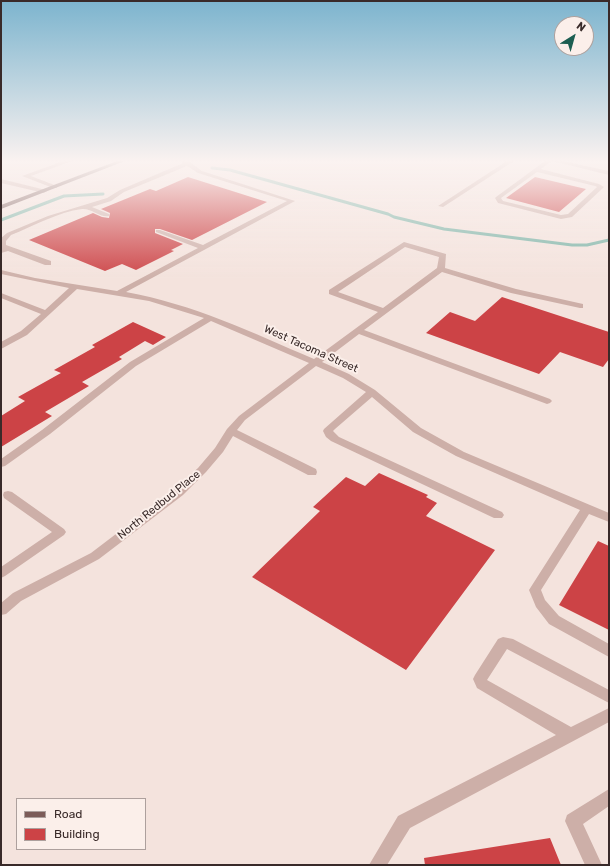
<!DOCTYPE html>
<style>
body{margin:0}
#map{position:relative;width:610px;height:866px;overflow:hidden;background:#f4e3dd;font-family:Rubik,sans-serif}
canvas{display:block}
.frame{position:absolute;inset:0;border:2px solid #392a29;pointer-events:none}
.legend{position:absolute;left:16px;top:798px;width:130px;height:52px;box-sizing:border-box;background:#fbefea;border:1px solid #ada09d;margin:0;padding:5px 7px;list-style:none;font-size:12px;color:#392a29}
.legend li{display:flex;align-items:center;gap:8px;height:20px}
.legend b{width:20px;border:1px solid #ada09d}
.north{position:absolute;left:554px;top:16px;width:40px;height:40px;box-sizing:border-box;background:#fbefea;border:1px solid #ada09d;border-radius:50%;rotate:37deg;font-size:11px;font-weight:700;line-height:16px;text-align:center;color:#392a29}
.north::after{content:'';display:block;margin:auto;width:14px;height:18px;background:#1c5e51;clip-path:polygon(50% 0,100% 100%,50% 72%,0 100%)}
</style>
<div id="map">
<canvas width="610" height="866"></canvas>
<div class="frame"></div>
<ul class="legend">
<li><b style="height:5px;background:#7c5c59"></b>Road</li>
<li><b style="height:11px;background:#cc4346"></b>Building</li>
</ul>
<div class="north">N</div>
</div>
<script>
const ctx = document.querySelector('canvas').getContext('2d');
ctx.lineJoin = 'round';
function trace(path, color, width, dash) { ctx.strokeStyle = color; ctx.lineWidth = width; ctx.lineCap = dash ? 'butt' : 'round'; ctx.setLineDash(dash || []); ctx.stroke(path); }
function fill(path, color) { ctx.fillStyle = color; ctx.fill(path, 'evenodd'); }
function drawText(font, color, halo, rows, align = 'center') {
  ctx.font = font + ' Rubik,sans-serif'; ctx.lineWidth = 4; ctx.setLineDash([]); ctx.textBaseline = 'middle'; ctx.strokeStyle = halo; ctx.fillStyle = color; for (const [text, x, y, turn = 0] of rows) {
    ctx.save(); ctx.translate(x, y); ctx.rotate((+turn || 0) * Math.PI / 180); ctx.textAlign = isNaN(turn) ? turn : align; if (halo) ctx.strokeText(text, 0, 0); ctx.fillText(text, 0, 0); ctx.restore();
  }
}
const stream = new Path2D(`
 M 212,168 L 230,170 L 388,214 L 394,217 L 444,229 L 572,245 L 587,245 L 609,240
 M 1,220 L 64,196 L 103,194`);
const building = new Path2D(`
 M 188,177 L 267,202 L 192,240 L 160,229 L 155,229 L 155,233 L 183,244 L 171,250 L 174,251 L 136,270 L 122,264 L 105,271 L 29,240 L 93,213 L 102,217 L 109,218 L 110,213 L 101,209 L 150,189 L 156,191 Z
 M 535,177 L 586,189 L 559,212 L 506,198 Z
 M 502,297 L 609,332 L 609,359 L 603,367 L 560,352 L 539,374 L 426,333 L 450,312 L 475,321 Z
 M 133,322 L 166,337 L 153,345 L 145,341 L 119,357 L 122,359 L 82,382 L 89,386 L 45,412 L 52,416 L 1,447 L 1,416 L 25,401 L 18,397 L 61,373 L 54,370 L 95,347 L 92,345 Z
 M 379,473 L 428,495 L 426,497 L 437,503 L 426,516 L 495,550 L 406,670 L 252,577 L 320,511 L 313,507 L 346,477 L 365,486 Z
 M 598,541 L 609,546 L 609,630 L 559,605 Z
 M 550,838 L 561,865 L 425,865 L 424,858 Z`);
const minor = new Path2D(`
 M 63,161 L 72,161 L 31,176 L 57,186 L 57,188 L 53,188 L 22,176 Z
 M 181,161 L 190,162 L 202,171 L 295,201 L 126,292 C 193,304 253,333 314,359 L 378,312 L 329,294 L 329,290 L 404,242 L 446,254 L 445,268 L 516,289 L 583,304 L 583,308 L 580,308 L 511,293 L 442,272 L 364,330 L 550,399 L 552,401 L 550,403 L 547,404 L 359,334 L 322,362 L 349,374 L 375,390 L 421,428 L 464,452 L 609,513 L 609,522 L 589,514 L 541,590 L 545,600 L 559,616 L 609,644 L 609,657 L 549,624 L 536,607 L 529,590 L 580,510 L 456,456 L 413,432 L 372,397 L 335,429 L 333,431 L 339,437 L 502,512 L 504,515 L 502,518 L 494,518 L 331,441 L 326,437 L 323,431 L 324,429 L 366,392 L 343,378 L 316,366 L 245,420 L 237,430 L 316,469 L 317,472 L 316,475 L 308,475 L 233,436 L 223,452 L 206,472 L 183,495 L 99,559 L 21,601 L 6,614 L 1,615 L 1,603 L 13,593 L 91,553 L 175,489 L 198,468 L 215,448 L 227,429 L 239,416 L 309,363 L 211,321 L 136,366 L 50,434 L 5,466 L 1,467 L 1,459 L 42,430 L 130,362 L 204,318 L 149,301 L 77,289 L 27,335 L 1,349 L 1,342 L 21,331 L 41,314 L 1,298 L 1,293 L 45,310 L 69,288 L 1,274 L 1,270 L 35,278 L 117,291 L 198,248 L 156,232 L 156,230 L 160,230 L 203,245 L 287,201 L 198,173 L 187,166 L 124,192 L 111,201 L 92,207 L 109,214 L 109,216 C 100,218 92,208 82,209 C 58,212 34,226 11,235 L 6,241 L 6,245 L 51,261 L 51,265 L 45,265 L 8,251 L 1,253 L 1,238 L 7,233 L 48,216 L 107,198 L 120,190 L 183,163 ZM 405,247 L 439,257 L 437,268 L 383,308 L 338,292 Z
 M 507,161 L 514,161 L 443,207 L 438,206 Z
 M 545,161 L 552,161 L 541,169 L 599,184 L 604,187 L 572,217 L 561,219 L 498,203 L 495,198 L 496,197 ZM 537,172 L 595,186 L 597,187 L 568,214 L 561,215 L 503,201 L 501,198 Z
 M 552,161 L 563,161 L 609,171 L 609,175 Z
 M 1,179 L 46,190 L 47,191 L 44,193 L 1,183 Z
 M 8,491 L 12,492 L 64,529 L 66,532 L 64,535 L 5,576 L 1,578 L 1,567 L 52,532 L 4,498 L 3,495 L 4,492 Z
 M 503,637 L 513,639 L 609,690 L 609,703 L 507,649 L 487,680 L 571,727 L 609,708 L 609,722 L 410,828 L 387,865 L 369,865 L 398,816 L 556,735 L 477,688 L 473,679 L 475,675 L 498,639 Z
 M 609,789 L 609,806 L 583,824 L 602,865 L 585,865 L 565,821 L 567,815 Z`);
const major = new Path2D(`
 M 117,161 L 125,161 L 1,209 L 1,205 Z`);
const streetNames = [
 ["West Tacoma Street",311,349,24],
 ["North Redbud Place",159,505,-39]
];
trace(stream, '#7bb3a6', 3);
fill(building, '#cc4346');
fill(minor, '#cdafa8');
fill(major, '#7c5c59');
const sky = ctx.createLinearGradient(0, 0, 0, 282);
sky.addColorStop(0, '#7cb4ce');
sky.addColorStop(0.57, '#faf2f0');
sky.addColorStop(1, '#faf2f000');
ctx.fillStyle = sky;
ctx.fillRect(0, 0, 610, 282);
drawText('11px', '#392a29', '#fbefea', streetNames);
</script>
